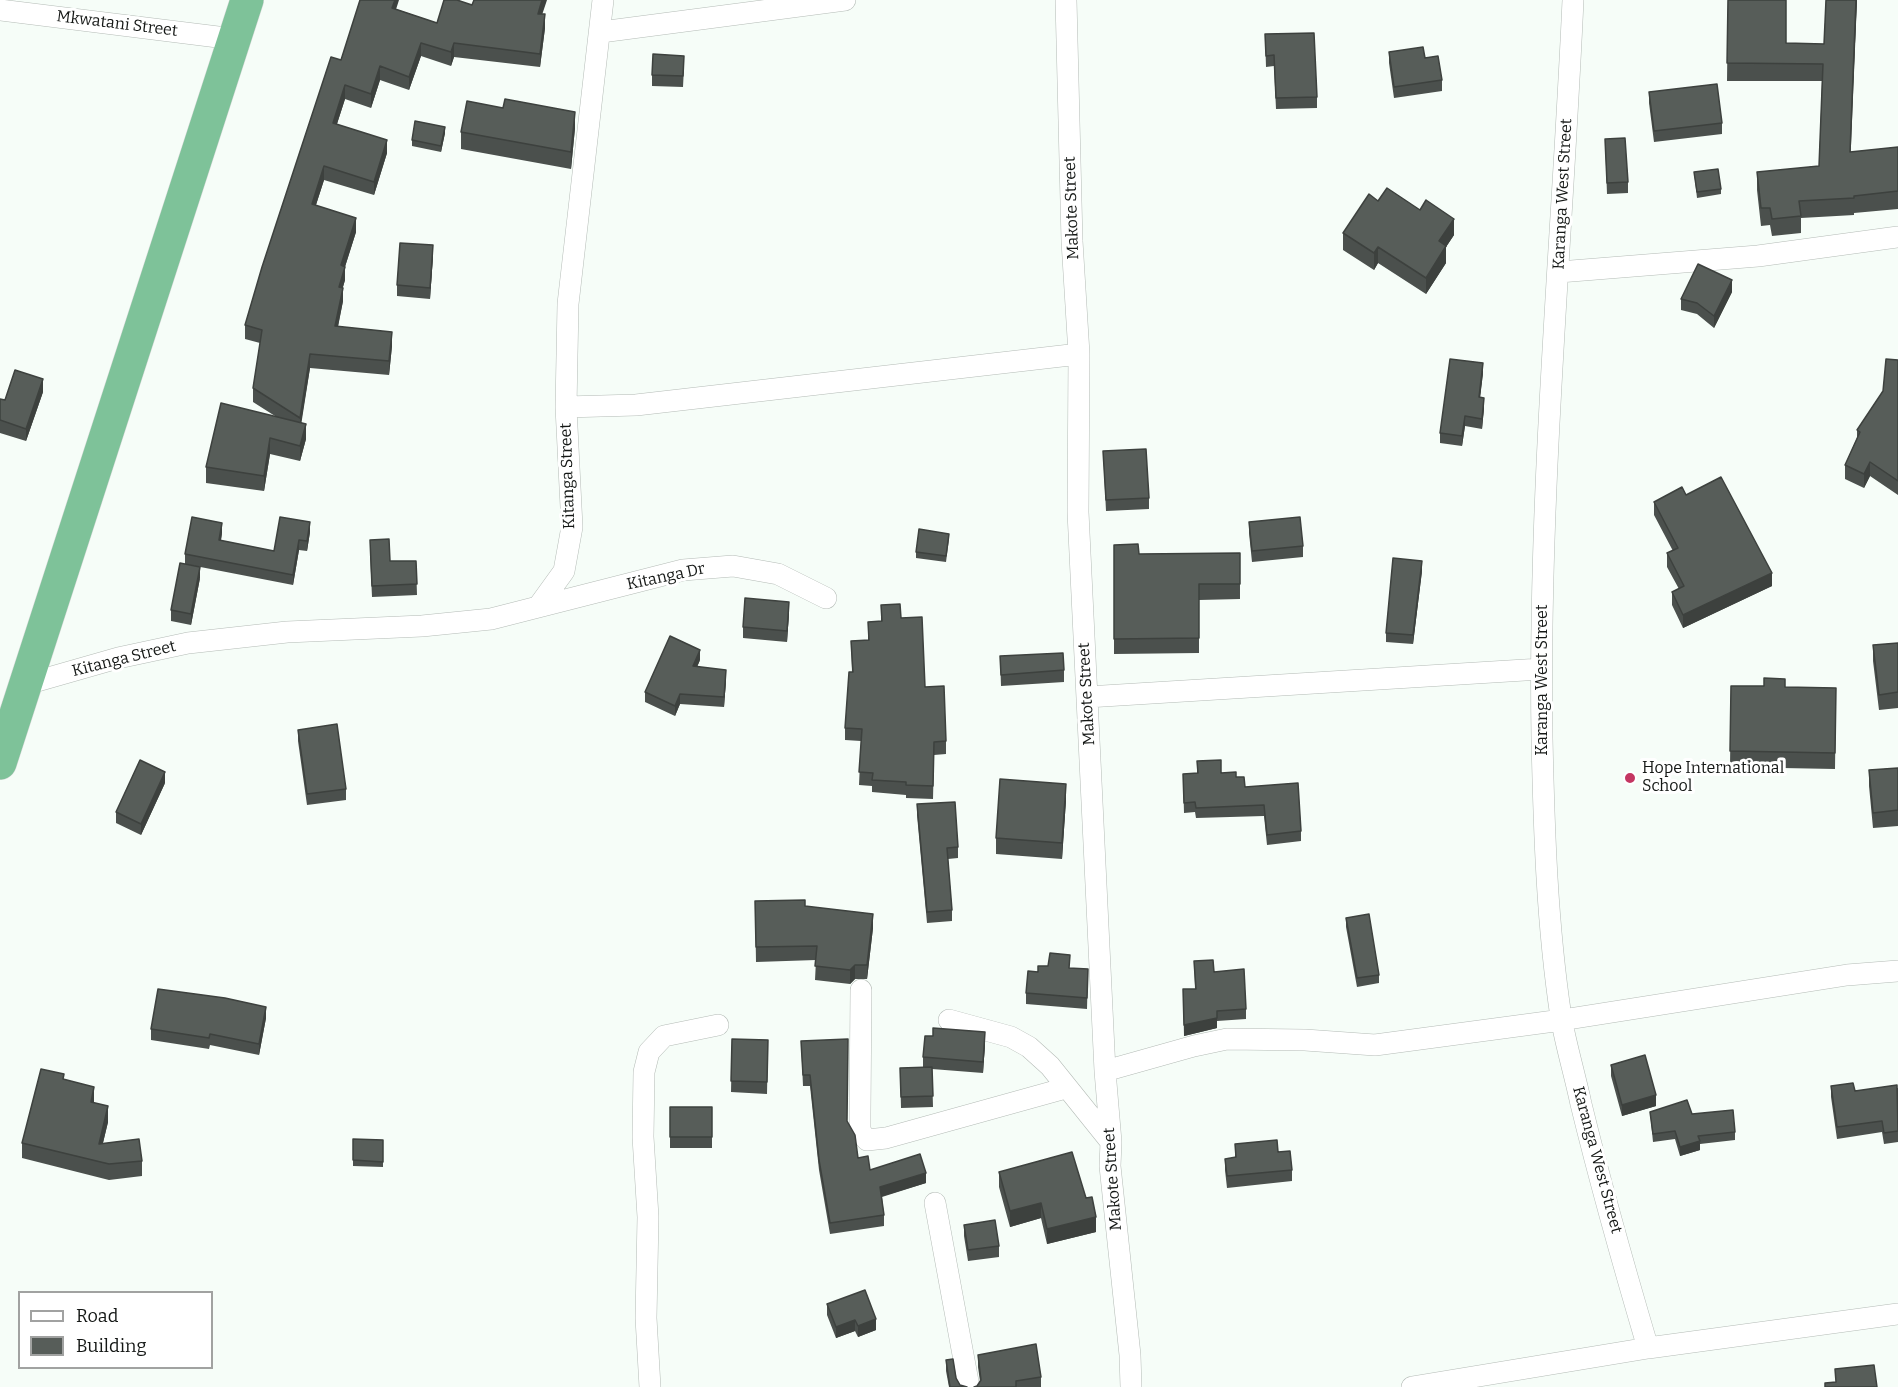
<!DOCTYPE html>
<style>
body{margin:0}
#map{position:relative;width:1898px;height:1387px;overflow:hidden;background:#f6fdf8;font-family:Bitter,serif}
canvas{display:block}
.legend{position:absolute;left:18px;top:1291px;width:195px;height:78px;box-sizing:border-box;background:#fff;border:2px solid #a1a2a1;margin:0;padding:8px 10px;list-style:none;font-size:18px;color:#141715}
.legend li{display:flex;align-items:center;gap:12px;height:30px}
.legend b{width:30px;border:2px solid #a1a2a1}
</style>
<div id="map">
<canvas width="1898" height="1387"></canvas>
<ul class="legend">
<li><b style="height:8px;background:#fff"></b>Road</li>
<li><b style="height:16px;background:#575d59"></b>Building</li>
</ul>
</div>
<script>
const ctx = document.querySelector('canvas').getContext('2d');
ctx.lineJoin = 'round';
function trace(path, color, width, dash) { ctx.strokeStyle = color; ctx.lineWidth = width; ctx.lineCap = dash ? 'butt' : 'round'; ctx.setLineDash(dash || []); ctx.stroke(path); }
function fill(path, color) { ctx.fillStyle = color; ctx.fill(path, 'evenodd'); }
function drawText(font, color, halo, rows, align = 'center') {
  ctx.font = font + ' Bitter,serif'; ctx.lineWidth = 6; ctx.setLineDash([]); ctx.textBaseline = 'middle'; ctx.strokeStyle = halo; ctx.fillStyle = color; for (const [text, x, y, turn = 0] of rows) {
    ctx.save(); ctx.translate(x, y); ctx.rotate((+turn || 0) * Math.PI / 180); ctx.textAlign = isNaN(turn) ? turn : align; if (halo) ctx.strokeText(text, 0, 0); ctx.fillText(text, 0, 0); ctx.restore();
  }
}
const street = new Path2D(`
 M 1066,0 L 1072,241 L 1079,354 L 1078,512 L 1105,1071 L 1111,1142 L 1110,1166 L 1130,1355 L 1131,1387
 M 1573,0 C 1562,246 1538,491 1542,738 C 1544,831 1547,924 1561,1017 C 1566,1046 1575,1075 1581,1104 C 1601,1186 1624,1267 1648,1348
 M 0,10 L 234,39
 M 601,32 L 845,0
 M 1559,272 L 1758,256 L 1898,237
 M 566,407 L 636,405 L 1079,354
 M 538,607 L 683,570 L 733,566 L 778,574 L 826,598
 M 27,684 L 118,658 L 188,643 L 287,632 L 422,626 L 491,619 L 538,607 L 564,571 L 572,527 L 566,407 L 568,304 L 603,0
 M 1087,697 L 1541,669
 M 861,990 L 860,1113 L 860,1131 L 867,1140 L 886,1138 L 1066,1088
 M 949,1020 L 1011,1037 L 1029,1047 L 1050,1066 L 1111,1142
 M 1105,1071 L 1194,1046 L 1227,1039 L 1305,1040 L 1375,1045 L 1562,1020 L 1847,975 L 1898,971
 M 935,1203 L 969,1387
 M 650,1387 L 646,1318 L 648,1217 L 643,1137 L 644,1072 L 649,1052 L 664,1036 L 718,1025
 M 1412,1387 L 1648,1348 L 1898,1314`);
const highway = new Path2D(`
 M 0,763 L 247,0`);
const wall = new Path2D(`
 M 1728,0 L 1786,43 L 1824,44 L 1826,0 L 1857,0 L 1850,152 L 1898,147 L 1898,209 L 1854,213 L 1854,215 L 1801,218 L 1801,233 L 1772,236 L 1770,225 L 1761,226 L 1757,190 L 1757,172 L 1819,166 L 1822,81 L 1727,81 Z
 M 472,5 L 542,14 L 545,28 L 540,67 L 454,57 L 451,66 L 421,56 L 409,90 L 380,80 L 371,108 L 345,99 L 337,124 L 387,153 L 374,195 L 324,180 L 316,205 L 356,232 L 345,267 L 345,280 L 343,287 L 343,301 L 338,327 L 392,346 L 389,375 L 310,368 L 301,422 L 306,439 L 300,461 L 270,454 L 264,491 L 206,483 L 206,467 L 275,416 L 253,402 L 253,388 L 260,343 L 245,339 L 245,325 L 341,60 L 396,9 L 437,23 Z
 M 1265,34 L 1317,97 L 1317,108 L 1276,109 L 1274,66 L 1266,67 Z
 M 1389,52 L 1425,58 L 1442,80 L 1442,91 L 1394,98 L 1389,63 Z
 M 684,67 L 683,87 L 652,86 L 652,75 Z
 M 1649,92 L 1722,123 L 1722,134 L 1654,142 L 1649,103 Z
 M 575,128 L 571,169 L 461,149 L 461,132 Z
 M 445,133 L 441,152 L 412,146 L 412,140 Z
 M 1605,139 L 1628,182 L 1628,193 L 1607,194 Z
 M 1694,172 L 1721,189 L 1721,194 L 1697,198 Z
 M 1378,201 L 1454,235 L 1446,247 L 1446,263 L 1426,294 L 1378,263 L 1374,270 L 1343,250 L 1343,233 Z
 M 433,256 L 430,299 L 397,296 L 397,285 Z
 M 1732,292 L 1714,328 L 1697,314 L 1681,310 L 1681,299 Z
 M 1898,360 L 1898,495 L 1870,476 L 1864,488 L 1845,479 L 1845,465 L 1857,438 L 1857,430 L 1883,391 Z
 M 1483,373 L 1480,397 L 1484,408 L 1482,429 L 1465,426 L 1462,446 L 1440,443 L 1440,433 Z
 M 43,392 L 26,441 L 0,433 L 0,399 L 5,400 Z
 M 1103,451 L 1149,498 L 1149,509 L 1106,511 Z
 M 1686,495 L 1772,586 L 1683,628 L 1672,605 L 1672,592 L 1679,589 L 1667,567 L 1667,553 L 1673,551 L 1654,515 L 1654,502 Z
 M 1249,522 L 1303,546 L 1303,557 L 1252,562 L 1249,533 Z
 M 310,532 L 307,551 L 299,550 L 293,585 L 185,564 L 185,554 L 222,533 L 221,541 L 274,551 Z
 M 949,539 L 946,562 L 916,558 L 916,552 Z
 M 1114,545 L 1139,554 L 1240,553 L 1240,599 L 1199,600 L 1199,653 L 1114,654 Z
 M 370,552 L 390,561 L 416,561 L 417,595 L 372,597 Z
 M 1422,571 L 1413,644 L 1386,642 L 1386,633 Z
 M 200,578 L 191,625 L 171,621 L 171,610 Z
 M 881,605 L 901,618 L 925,687 L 946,741 L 946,754 L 934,755 L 933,799 L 906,798 L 906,795 L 872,792 L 872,786 L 859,785 L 861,741 L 845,740 L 845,728 L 852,672 L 851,641 L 868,640 L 868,622 L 881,621 Z
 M 789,613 L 787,642 L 743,638 L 743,627 Z
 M 1898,643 L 1898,708 L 1879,710 L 1873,661 L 1873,645 Z
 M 1000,656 L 1064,670 L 1064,682 L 1001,686 Z
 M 700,660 L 697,667 L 726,680 L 724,707 L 680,704 L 675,716 L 645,702 L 645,692 Z
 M 1731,686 L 1836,688 L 1835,769 L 1730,767 Z
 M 298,730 L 346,789 L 346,800 L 307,805 L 298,741 Z
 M 1197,761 L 1221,773 L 1236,777 L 1245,787 L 1301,831 L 1301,841 L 1267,845 L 1264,816 L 1196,818 L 1195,812 L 1184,813 L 1183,774 L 1197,773 Z
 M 1898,768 L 1898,826 L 1873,828 L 1869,786 L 1869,770 Z
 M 165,783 L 141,835 L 116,823 L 116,812 Z
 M 1066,800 L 1062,859 L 996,854 L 996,838 Z
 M 917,804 L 958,847 L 958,858 L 948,859 L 952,910 L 952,921 L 927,923 L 917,815 Z
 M 755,901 L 873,928 L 867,979 L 855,979 L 850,984 L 815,980 L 816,960 L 756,962 Z
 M 1346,918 L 1379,975 L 1379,983 L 1357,987 L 1346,927 Z
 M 1194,961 L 1214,972 L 1246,1009 L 1246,1019 L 1217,1021 L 1217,1028 L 1184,1036 L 1183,989 L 1195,989 Z
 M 1070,968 L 1088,969 L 1087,1009 L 1026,1004 L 1026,993 L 1038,972 Z
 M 266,1018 L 259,1055 L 210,1045 L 209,1049 L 151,1040 L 151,1029 Z
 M 732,1039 L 768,1040 L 767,1094 L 731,1092 Z
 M 801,1041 L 847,1121 L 858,1158 L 870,1170 L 926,1183 L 882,1197 L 884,1215 L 884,1226 L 830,1234 L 819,1170 L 810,1086 L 803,1086 Z
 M 985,1044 L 983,1073 L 932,1069 L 933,1107 L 901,1108 L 900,1068 L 923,1068 L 923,1057 Z
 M 1611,1065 L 1656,1106 L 1622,1116 L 1611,1076 Z
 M 64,1079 L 94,1103 L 108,1122 L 103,1143 L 142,1161 L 142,1176 L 109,1180 L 22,1158 L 22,1143 Z
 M 1831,1086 L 1855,1091 L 1898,1088 L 1898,1142 L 1884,1144 L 1882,1132 L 1837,1139 L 1831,1097 Z
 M 670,1107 L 712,1107 L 712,1148 L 670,1148 Z
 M 1650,1112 L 1692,1114 L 1735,1132 L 1735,1140 L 1700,1144 L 1700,1150 L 1680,1156 L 1675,1139 L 1653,1142 Z
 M 353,1139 L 383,1140 L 383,1167 L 353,1166 Z
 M 1235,1144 L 1278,1152 L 1292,1170 L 1292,1181 L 1227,1188 L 1225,1170 L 1225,1159 L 1235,1158 Z
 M 999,1172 L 1086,1198 L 1096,1232 L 1047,1244 L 1041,1218 L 1010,1227 L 999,1187 Z
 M 964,1225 L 999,1246 L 999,1257 L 968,1261 L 964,1236 Z
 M 827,1304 L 876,1330 L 858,1337 L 855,1331 L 836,1338 L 827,1315 Z
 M 978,1355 L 1041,1377 L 1041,1387 L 974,1387 L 977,1386 L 980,1381 L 978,1367 Z
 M 946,1360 L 960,1385 L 967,1387 L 949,1387 L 946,1371 Z`);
const shadedWall = new Path2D(`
 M 395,0 L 399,0 L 392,22 L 392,8 Z
 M 542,0 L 547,0 L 538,27 L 538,14 Z
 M 1856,0 L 1857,0 L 1850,170 L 1850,152 Z
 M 545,14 L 545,28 L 540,67 L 540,54 Z
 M 421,43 L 421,56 L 409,90 L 409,77 Z
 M 454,43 L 454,57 L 451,66 L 451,52 Z
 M 380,66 L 380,80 L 371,108 L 371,94 Z
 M 345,85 L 345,99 L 333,136 L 333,123 Z
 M 575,112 L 575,128 L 571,169 L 571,152 Z
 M 445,127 L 445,133 L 441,152 L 441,146 Z
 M 387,140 L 387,153 L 374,195 L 374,182 Z
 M 324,166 L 324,180 L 312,217 L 312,204 Z
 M 356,218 L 356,232 L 341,279 L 341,265 Z
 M 1454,219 L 1454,235 L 1446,247 L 1446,263 L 1426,294 L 1426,278 L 1439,241 Z
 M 433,245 L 433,256 L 430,299 L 430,288 Z
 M 1378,247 L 1378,263 L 1374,270 L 1374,253 Z
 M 345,267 L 345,280 L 339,300 L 339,287 Z
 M 1732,280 L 1732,292 L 1714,328 L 1714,316 Z
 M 343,288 L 343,301 L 335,340 L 335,326 Z
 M 392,332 L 392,346 L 389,375 L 389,361 Z
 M 310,354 L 310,368 L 300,432 L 300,418 Z
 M 1483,363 L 1483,373 L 1479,407 L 1479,397 Z
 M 43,379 L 43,392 L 26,441 L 26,429 Z
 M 1484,398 L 1484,408 L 1482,429 L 1482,419 Z
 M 1465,416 L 1465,426 L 1462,446 L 1462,436 Z
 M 306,424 L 306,439 L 300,461 L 300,446 Z
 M 270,438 L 270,454 L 264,491 L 264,476 Z
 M 1870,462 L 1870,476 L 1864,488 L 1864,474 Z
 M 310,522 L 310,532 L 307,551 L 307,541 Z
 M 222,523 L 222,533 L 219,550 L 219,540 Z
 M 299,540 L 299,550 L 293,585 L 293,575 Z
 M 1422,561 L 1422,571 L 1413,644 L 1413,635 Z
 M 200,567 L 200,578 L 191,625 L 191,614 Z
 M 1772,573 L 1772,586 L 1683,628 L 1683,615 Z
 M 789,602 L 789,613 L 787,642 L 787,631 Z
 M 700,650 L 700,660 L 693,676 L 693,666 Z
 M 726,670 L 726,680 L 724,707 L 724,697 Z
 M 680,694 L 680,704 L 675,716 L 675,706 Z
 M 165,772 L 165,783 L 141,835 L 141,824 Z
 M 1066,784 L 1066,800 L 1062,859 L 1062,843 Z
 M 873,914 L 873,928 L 867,979 L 867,965 Z
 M 855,965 L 855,979 L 850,984 L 850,970 Z
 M 266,1007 L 266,1018 L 259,1055 L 259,1044 Z
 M 1217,1018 L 1217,1028 L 1184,1036 L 1184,1025 Z
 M 985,1032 L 985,1044 L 983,1073 L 983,1062 Z
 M 94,1087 L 94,1102 L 91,1118 L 91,1102 Z
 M 1656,1095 L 1656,1106 L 1622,1116 L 1622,1105 Z
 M 108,1106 L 108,1122 L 99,1159 L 99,1144 Z
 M 1700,1141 L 1700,1150 L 1680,1156 L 1680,1147 Z
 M 926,1173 L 926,1183 L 880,1197 L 880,1187 Z
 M 1041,1203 L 1041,1218 L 1010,1227 L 1010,1211 Z
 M 1096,1217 L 1096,1232 L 1047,1244 L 1047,1229 Z
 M 876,1319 L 876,1330 L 858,1337 L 858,1326 Z
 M 855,1320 L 855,1331 L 836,1338 L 836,1327 Z`);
const building = new Path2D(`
 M 360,0 L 395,0 L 392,8 L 437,23 L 444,0 L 457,0 L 472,5 L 474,0 L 542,0 L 538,14 L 545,14 L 540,54 L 454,43 L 451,52 L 421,43 L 409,77 L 380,66 L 371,94 L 345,85 L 333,123 L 387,140 L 374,182 L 324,166 L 312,204 L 356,218 L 341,265 L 345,267 L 339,287 L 343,288 L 335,326 L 392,332 L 389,361 L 310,354 L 300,418 L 253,388 L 262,330 L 245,325 L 262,267 L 331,57 L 341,60 Z
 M 1728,0 L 1786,0 L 1786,43 L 1824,44 L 1826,0 L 1856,0 L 1850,152 L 1898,147 L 1898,191 L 1854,196 L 1854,198 L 1799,201 L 1801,216 L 1772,219 L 1770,208 L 1761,208 L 1757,172 L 1819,166 L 1823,64 L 1727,63 Z
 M 1314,33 L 1317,97 L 1276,98 L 1274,55 L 1266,56 L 1265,34 Z
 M 1423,47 L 1425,58 L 1438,56 L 1442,80 L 1394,87 L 1389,52 Z
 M 653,54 L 684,56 L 683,76 L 652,75 Z
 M 1717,84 L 1722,123 L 1654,131 L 1649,92 Z
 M 505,99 L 575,112 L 571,152 L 461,132 L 467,101 L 503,108 Z
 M 415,121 L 445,127 L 441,146 L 412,140 Z
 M 1625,138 L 1628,182 L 1607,183 L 1605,139 Z
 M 1718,169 L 1721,189 L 1697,192 L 1694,172 Z
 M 1387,188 L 1420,210 L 1426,200 L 1454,219 L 1439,241 L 1446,246 L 1426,278 L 1378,247 L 1374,253 L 1343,233 L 1369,194 L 1378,201 Z
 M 400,243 L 433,245 L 430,288 L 397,285 Z
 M 1698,264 L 1732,280 L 1714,316 L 1697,303 L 1681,299 Z
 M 1450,359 L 1483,363 L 1479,397 L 1484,398 L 1482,419 L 1465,416 L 1462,436 L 1440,433 Z
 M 1886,359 L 1898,360 L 1898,481 L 1870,462 L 1864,474 L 1845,465 L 1860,432 L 1857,430 L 1883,391 Z
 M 15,370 L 43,379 L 26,429 L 0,420 L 0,399 L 5,400 Z
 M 221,403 L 306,424 L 300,446 L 270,438 L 264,476 L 206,467 Z
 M 1146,449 L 1149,498 L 1106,500 L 1103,451 Z
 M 1721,477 L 1772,573 L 1683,615 L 1672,592 L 1684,586 L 1667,553 L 1678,548 L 1654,502 L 1682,487 L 1686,495 Z
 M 192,517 L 222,523 L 219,540 L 274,551 L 280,517 L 310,522 L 307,541 L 299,540 L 293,575 L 185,554 Z
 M 1300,517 L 1303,546 L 1252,551 L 1249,522 Z
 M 919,529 L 949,534 L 946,556 L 916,552 Z
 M 389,539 L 390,561 L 416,561 L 417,584 L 372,586 L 370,540 Z
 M 1138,544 L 1139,554 L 1240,553 L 1240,584 L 1199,584 L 1199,638 L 1114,639 L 1114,545 Z
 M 1393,558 L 1422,561 L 1413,635 L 1386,633 Z
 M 180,563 L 200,567 L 191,614 L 171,610 Z
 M 745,598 L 789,602 L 787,631 L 743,627 Z
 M 900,604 L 901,618 L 922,617 L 925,687 L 944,686 L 946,741 L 934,742 L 933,786 L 906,785 L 906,782 L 872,780 L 873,773 L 859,772 L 862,729 L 845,728 L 849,672 L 853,672 L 851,641 L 869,640 L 868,622 L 882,621 L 881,605 Z
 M 670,636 L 700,650 L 693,666 L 726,670 L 724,697 L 680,694 L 675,706 L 645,692 Z
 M 1898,643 L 1898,692 L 1879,695 L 1873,645 Z
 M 1063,653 L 1064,670 L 1001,675 L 1000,656 Z
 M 1764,678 L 1785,679 L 1785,687 L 1836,688 L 1835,753 L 1730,751 L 1731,686 L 1764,686 Z
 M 337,724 L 346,789 L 307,794 L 298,730 Z
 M 140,760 L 165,772 L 141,824 L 116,812 Z
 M 1221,760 L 1221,773 L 1236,772 L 1236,777 L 1244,777 L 1245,787 L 1298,783 L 1301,831 L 1267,835 L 1264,805 L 1196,808 L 1195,802 L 1184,803 L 1183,774 L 1198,773 L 1197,761 Z
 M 1898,768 L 1898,810 L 1873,813 L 1869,770 Z
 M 1000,779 L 1066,784 L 1062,843 L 996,838 Z
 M 955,802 L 958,847 L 947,848 L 952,910 L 927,912 L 917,804 Z
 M 805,900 L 805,906 L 873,914 L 867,965 L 855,965 L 850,970 L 815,966 L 817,946 L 756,947 L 755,901 Z
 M 1369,914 L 1379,975 L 1357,978 L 1346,918 Z
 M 1050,953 L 1070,955 L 1069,968 L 1088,969 L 1087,998 L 1026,993 L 1028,971 L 1038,972 L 1038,966 L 1048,966 Z
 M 1213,960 L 1214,972 L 1244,969 L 1246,1009 L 1217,1011 L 1217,1018 L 1184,1025 L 1183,989 L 1196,989 L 1194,961 Z
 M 158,989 L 225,998 L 266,1007 L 259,1044 L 210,1034 L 209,1038 L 151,1029 Z
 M 933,1028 L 985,1032 L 983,1062 L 923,1057 L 925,1036 L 933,1036 Z
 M 732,1039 L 768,1040 L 767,1082 L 731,1081 Z
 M 848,1039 L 847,1121 L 855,1135 L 858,1158 L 868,1156 L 870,1170 L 920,1154 L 926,1173 L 880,1187 L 884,1215 L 830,1223 L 819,1160 L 810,1075 L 803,1075 L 801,1041 Z
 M 1645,1055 L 1656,1095 L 1622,1105 L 1611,1065 Z
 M 932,1067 L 933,1096 L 901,1097 L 900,1068 Z
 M 41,1069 L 64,1074 L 63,1079 L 94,1087 L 91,1102 L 108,1106 L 99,1144 L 139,1139 L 142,1161 L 109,1164 L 22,1143 Z
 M 1853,1083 L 1855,1091 L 1897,1085 L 1898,1131 L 1884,1133 L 1882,1121 L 1837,1127 L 1831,1086 Z
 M 1687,1100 L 1692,1114 L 1733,1110 L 1735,1132 L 1698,1136 L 1700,1141 L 1680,1147 L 1675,1131 L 1653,1134 L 1650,1112 Z
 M 670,1107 L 712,1107 L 712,1137 L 670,1137 Z
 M 353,1139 L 383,1140 L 383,1162 L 353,1160 Z
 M 1277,1140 L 1278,1152 L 1290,1151 L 1292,1170 L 1227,1176 L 1225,1159 L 1236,1157 L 1235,1144 Z
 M 1072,1152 L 1086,1198 L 1092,1197 L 1096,1217 L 1047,1229 L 1041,1203 L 1010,1211 L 999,1172 Z
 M 995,1220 L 999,1246 L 968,1250 L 964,1225 Z
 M 865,1290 L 876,1319 L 858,1326 L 855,1320 L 836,1327 L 827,1304 Z
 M 1036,1344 L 1041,1377 L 1016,1381 L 1016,1387 L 974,1387 L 977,1386 L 981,1380 L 978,1355 Z
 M 953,1359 L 956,1378 L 960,1385 L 967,1387 L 950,1387 L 946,1360 Z
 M 1874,1365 L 1877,1387 L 1825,1387 L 1825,1383 L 1836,1382 L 1835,1369 Z`);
const markers = [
 [1630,778,6,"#c43662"]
];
const streetNames = [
 ["Mkwatani Street",117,24,7],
 ["Karanga West Street",1563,194,-87],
 ["Makote Street",1072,208,-92],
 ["Kitanga Street",568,476,-92],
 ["Kitanga Dr",666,577,-12],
 ["Kitanga Street",124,659,-14],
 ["Karanga West Street",1543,680,-90],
 ["Makote Street",1087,694,-93],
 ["Karanga West Street",1597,1160,75],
 ["Makote Street",1113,1179,-94]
];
const poiNames = [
 ["Hope International",1642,769],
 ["School",1642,787]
];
trace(street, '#b4bbb6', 22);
trace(highway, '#d9dada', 34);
trace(street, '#fff', 21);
trace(highway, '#7ec299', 33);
fill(wall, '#4b504d');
fill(shadedWall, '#3d413e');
fill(building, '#575d59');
trace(building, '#3d413e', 1.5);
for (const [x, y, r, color] of markers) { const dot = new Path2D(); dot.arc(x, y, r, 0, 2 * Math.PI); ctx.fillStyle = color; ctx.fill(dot); trace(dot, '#fff', 2); }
drawText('16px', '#141715', '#fff', streetNames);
drawText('16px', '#141715', '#fff', poiNames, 'left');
</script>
